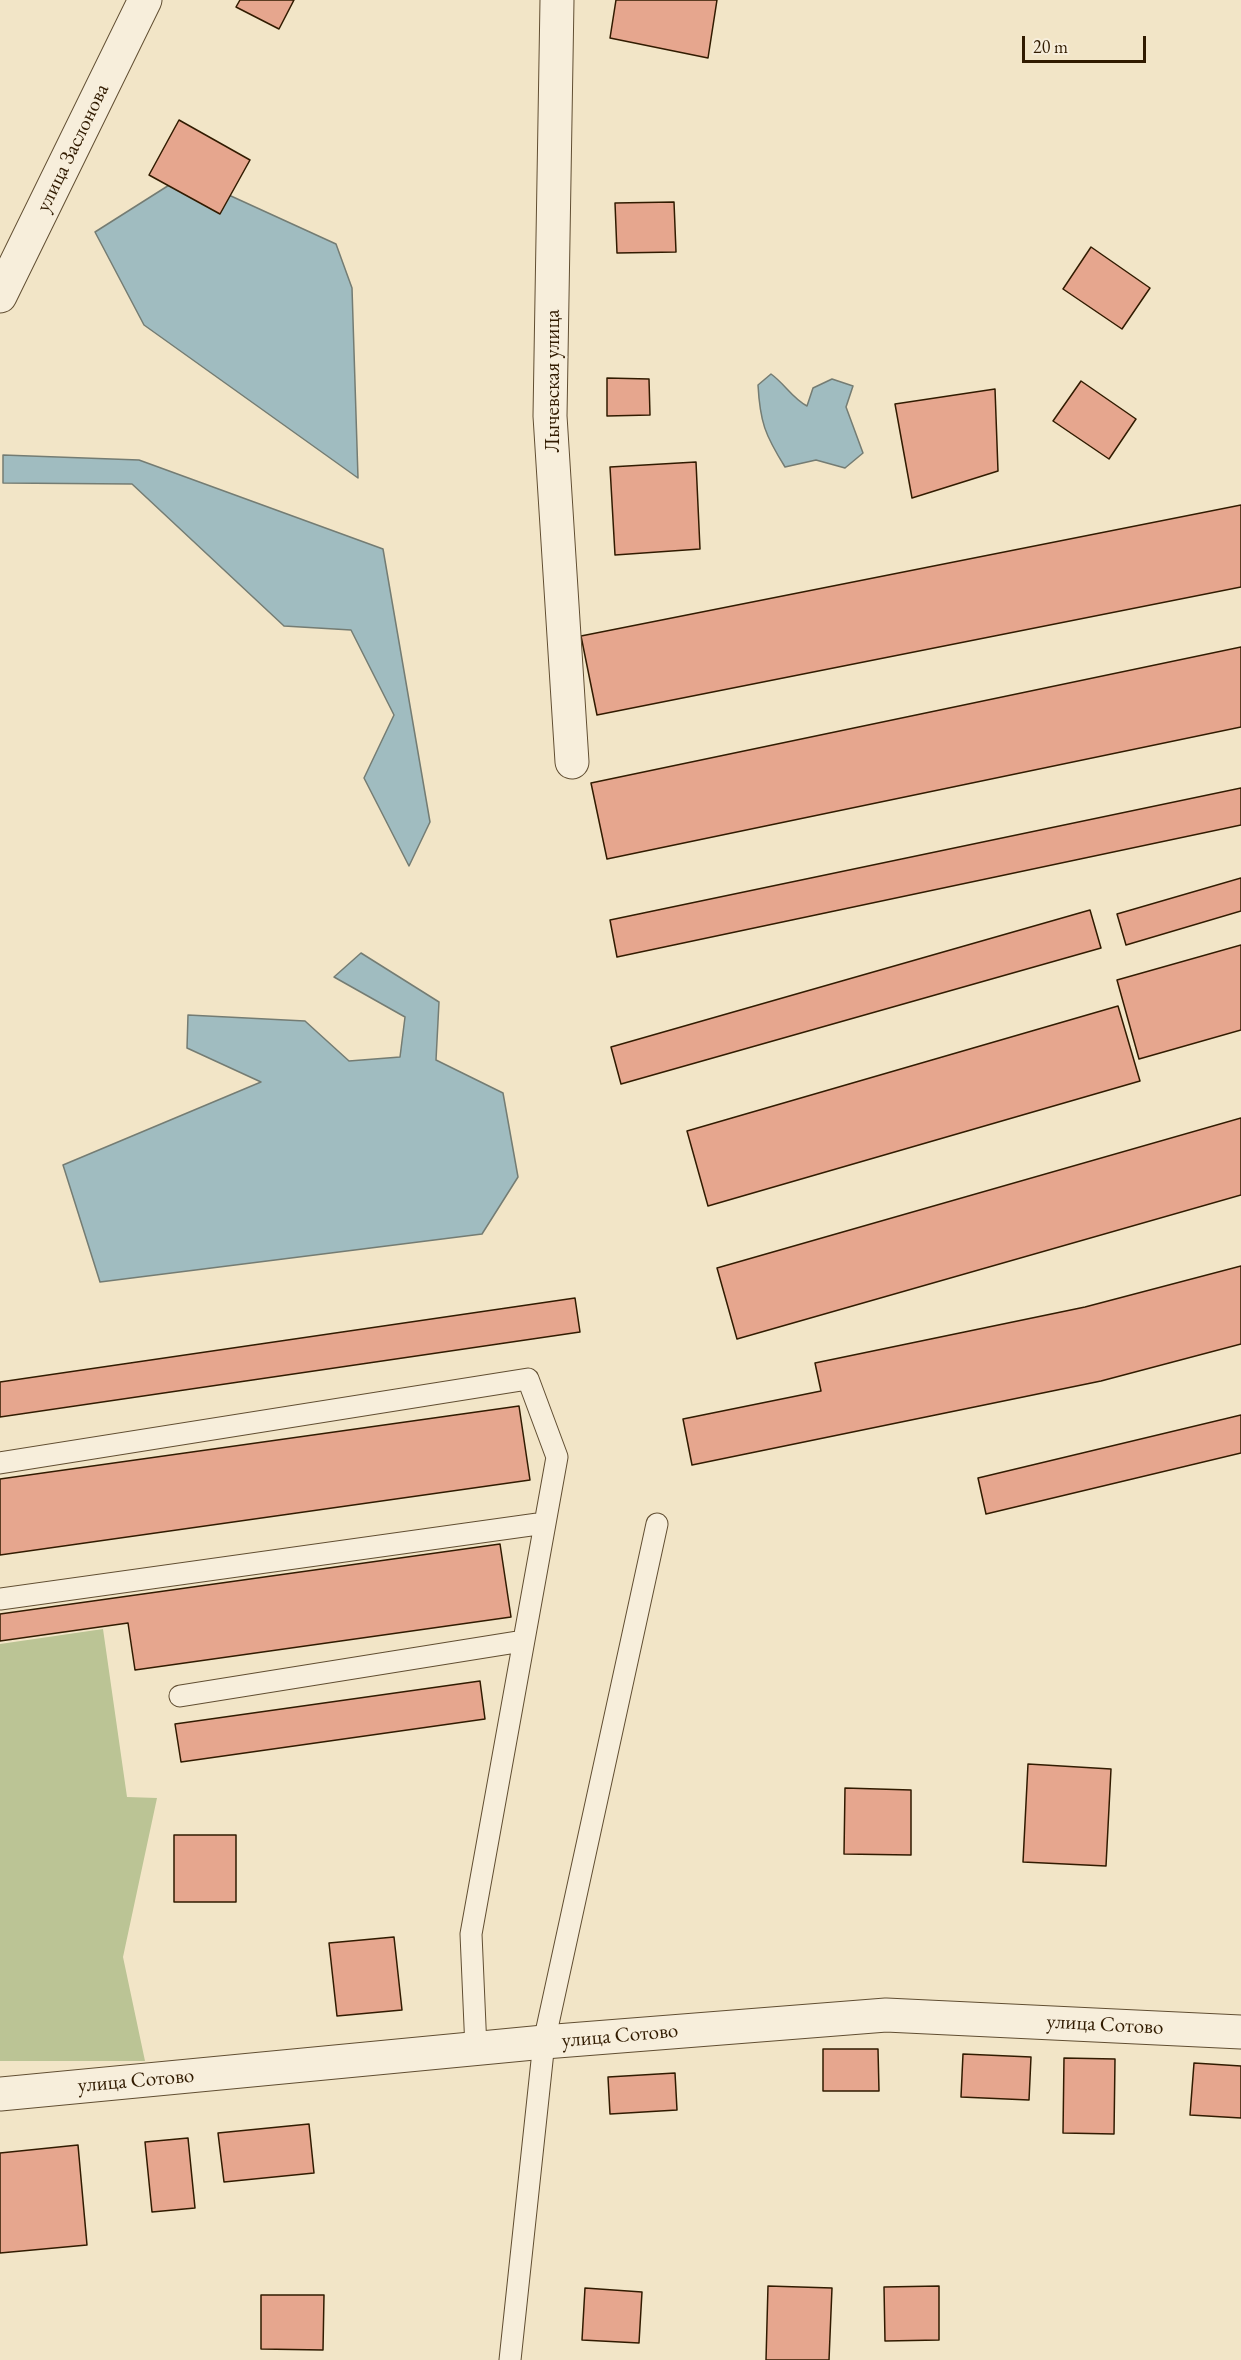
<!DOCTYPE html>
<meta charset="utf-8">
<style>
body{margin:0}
#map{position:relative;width:1241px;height:2360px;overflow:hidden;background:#f2e5c7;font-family:"EB Garamond",serif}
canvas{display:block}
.scale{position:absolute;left:1022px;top:36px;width:124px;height:27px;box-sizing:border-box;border:3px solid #311b00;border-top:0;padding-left:8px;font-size:18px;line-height:21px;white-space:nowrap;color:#311b00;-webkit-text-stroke:4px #f7eedb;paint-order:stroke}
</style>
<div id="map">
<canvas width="1241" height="2360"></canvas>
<div class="scale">20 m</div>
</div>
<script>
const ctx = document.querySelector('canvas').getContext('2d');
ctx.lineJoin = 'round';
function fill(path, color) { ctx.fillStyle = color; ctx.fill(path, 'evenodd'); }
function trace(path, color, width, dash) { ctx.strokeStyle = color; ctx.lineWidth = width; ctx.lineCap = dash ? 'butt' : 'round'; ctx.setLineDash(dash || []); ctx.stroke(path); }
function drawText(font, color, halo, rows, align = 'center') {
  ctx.font = font + ' "EB Garamond",serif'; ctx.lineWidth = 4.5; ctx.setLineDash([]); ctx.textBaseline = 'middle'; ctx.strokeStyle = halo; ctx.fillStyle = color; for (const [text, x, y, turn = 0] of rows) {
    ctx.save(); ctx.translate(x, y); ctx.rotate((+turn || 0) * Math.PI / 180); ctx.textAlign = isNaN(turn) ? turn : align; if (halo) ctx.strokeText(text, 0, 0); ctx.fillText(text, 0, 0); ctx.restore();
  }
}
const green = new Path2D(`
 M 103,1629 L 127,1797 L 157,1798 L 123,1957 L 145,2061 L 0,2061 L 0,1644 Z`);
const water = new Path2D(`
 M 185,175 L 336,244 L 352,288 L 358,478 L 144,325 L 95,232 Z
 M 771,374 C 785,384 792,398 807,406 L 813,388 L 832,379 L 853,386 L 846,407 L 863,453 L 845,468 L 816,460 L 785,467 C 765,435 760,422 758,385 Z
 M 3,455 L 139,460 L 383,549 L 430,822 L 409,866 L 364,778 L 394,715 L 351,630 L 284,626 L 132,484 L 3,483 Z
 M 361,953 L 439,1002 L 436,1060 L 503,1093 L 518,1177 L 482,1234 L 100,1282 L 63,1165 L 261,1082 L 187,1048 L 188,1015 L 305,1021 L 349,1061 L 400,1057 L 405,1017 L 334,977 Z`);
const building = new Path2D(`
 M 240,0 L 294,0 L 279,29 L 236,7 Z
 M 616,0 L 717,0 L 708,58 L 610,38 Z
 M 179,120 L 250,160 L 220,214 L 149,175 Z
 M 674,202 L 676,252 L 617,253 L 615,203 Z
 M 1091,247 L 1150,288 L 1122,329 L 1063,289 Z
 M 607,378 L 649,379 L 650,415 L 607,416 Z
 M 1081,381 L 1136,419 L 1109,459 L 1053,421 Z
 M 995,389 L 998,471 L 912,498 L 895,404 Z
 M 696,462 L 700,549 L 615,555 L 610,467 Z
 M 1241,505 L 1241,587 L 597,715 L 581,636 Z
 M 1241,647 L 1241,727 L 607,859 L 591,783 Z
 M 1241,788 L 1241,825 L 617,957 L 610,920 Z
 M 1241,878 L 1241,911 L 1126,945 L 1117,914 Z
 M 1090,910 L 1101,948 L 621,1084 L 611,1047 Z
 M 1241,945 L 1241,1030 L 1139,1059 L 1117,980 Z
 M 1118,1006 L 1140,1081 L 708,1206 L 687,1131 Z
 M 1241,1118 L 1241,1195 L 737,1339 L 717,1268 Z
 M 1241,1266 L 1241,1344 L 1101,1381 L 692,1465 L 683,1419 L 821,1391 L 815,1363 L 1085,1307 Z
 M 575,1298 L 580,1332 L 0,1417 L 0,1382 Z
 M 519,1406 L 530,1480 L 0,1555 L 0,1479 Z
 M 1241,1415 L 1241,1453 L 986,1514 L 978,1478 Z
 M 500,1544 L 511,1617 L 135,1670 L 128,1623 L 0,1641 L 0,1614 Z
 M 480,1681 L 485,1719 L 181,1762 L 175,1724 Z
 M 1028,1764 L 1111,1769 L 1106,1866 L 1023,1862 Z
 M 845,1788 L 911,1790 L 911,1855 L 844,1854 Z
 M 174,1835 L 236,1835 L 236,1902 L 174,1902 Z
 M 394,1937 L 402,2010 L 337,2016 L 329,1943 Z
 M 823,2049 L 878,2049 L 879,2091 L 823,2091 Z
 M 963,2054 L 1031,2057 L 1029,2100 L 961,2097 Z
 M 1064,2058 L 1115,2059 L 1114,2134 L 1063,2133 Z
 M 1194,2063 L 1241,2066 L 1241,2118 L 1190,2115 Z
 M 675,2073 L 677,2110 L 610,2114 L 608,2077 Z
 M 309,2124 L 314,2173 L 224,2182 L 218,2133 Z
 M 188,2138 L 195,2208 L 152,2212 L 145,2142 Z
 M 78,2145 L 87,2245 L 0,2253 L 0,2153 Z
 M 768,2286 L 832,2288 L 829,2360 L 766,2360 Z
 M 939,2286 L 939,2340 L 885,2341 L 884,2287 Z
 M 585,2288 L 642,2292 L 639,2343 L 582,2340 Z
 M 261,2295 L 324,2295 L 323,2350 L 261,2349 Z`);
const lane = new Path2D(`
 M 0,1463 L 528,1379 L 557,1457 L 471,1934 L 476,2049
 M 0,1599 L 545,1523
 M 180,1696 L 523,1641
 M 510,2360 L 544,2042 L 657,1524`);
const street = new Path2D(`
 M 557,0 L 550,416 L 572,762
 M 0,296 L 145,0
 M 0,2094 L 544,2042 L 886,2015 L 1241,2032`);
const streetNames = [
 ["улица Заслонова",73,148,-64],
 ["Лычевская улица",553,381,-90],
 ["улица Сотово",1105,2025,3],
 ["улица Сотово",620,2036,-5],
 ["улица Сотово",136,2081,-5]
];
fill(green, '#bbc495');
fill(water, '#a0bcc0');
trace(water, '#747c73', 1.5);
fill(building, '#e6a68e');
trace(building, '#311b00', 1.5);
trace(lane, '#614e32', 23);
trace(street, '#614e32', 35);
trace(lane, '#f7eedb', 21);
trace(street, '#f7eedb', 33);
drawText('21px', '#311b00', '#f7eedb', streetNames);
</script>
